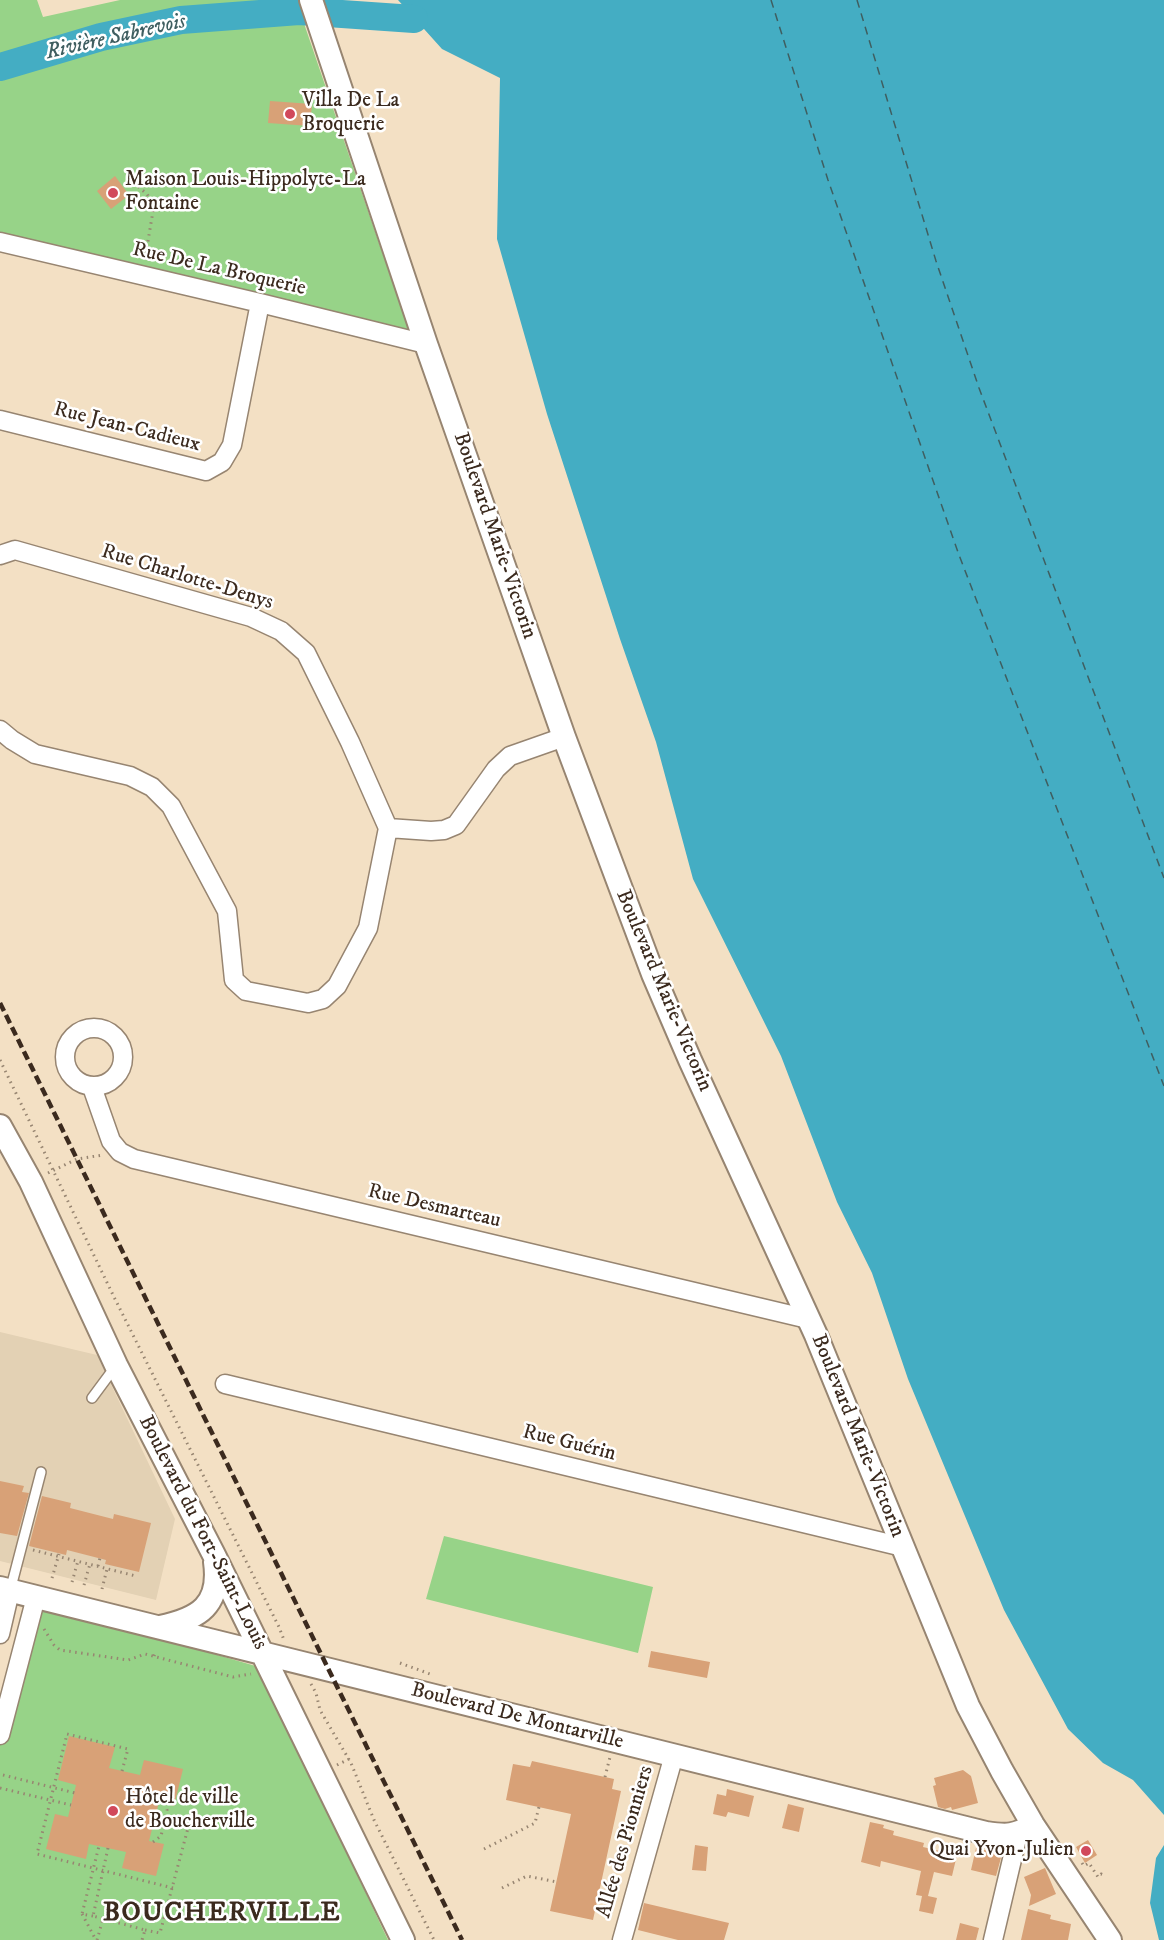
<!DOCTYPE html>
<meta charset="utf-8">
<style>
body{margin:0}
canvas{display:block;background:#f3e0c4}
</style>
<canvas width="1164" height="1940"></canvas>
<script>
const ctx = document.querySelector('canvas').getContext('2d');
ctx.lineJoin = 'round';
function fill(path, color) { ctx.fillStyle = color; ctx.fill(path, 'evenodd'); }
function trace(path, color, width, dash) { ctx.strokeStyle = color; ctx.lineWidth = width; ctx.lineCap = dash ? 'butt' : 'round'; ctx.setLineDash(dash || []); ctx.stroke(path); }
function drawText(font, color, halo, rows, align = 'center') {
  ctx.font = font + ' "IM FELL DW Pica",serif'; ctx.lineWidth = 5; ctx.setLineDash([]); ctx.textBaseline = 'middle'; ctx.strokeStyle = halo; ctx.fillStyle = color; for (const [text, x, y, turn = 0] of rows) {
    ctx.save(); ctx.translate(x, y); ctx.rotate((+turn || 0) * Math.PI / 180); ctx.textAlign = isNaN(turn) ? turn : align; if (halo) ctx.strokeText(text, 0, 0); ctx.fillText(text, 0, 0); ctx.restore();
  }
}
const built = new Path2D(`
 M 0,1332 L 97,1355 L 175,1519 L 156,1600 L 0,1561 Z`);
const green = new Path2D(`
 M 0,0 L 37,0 L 43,17 L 120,0 L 296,0 L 409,331 L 0,233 Z
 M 444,1536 L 653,1587 L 638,1653 L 426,1599 Z
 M 41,1604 L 259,1667 L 388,1940 L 0,1940 L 0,1741 Z`);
const water = new Path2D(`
 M 398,0 L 1164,0 L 1164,1815 L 1133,1780 L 1103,1763 L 1068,1729 L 1004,1610 L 908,1379 L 872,1273 L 837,1202 L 781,1056 L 693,879 L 656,742 L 620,639 L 547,414 L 497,239 L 500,78 L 442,49 Z
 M 1164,1845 L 1164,1940 L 1159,1940 L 1150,1903 L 1156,1858 Z`);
const river = new Path2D(`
 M 0,67 L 101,37 L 181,20 L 299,11 L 414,19`);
const ferry = new Path2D(`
 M 771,0 L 828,180 L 959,555 L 1164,1086
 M 857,0 L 936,261 L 979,388 L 1164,878`);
const building = new Path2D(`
 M 270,101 L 312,104 L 310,126 L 268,123 Z
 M 115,176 L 129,195 L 111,209 L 97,191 Z
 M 0,1481 L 24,1486 L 22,1492 L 29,1493 L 17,1536 L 0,1533 Z
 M 42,1496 L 71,1503 L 70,1508 L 113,1519 L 114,1514 L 151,1523 L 139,1572 L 105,1564 L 106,1560 L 67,1550 L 66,1555 L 29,1546 Z
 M 651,1651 L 710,1662 L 707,1678 L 648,1667 Z
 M 69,1736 L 115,1747 L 109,1768 L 140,1775 L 144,1760 L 183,1769 L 174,1806 L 159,1802 L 149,1841 L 164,1844 L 156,1876 L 122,1868 L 126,1852 L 89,1844 L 86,1859 L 46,1849 L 55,1814 L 68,1817 L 76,1785 L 58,1780 Z
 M 532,1761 L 614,1779 L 612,1789 L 621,1791 L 593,1920 L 550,1911 L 571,1814 L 506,1800 L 513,1764 L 530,1767 Z
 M 963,1770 L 971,1776 L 978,1803 L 952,1810 L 951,1807 L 945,1809 L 938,1807 L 933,1786 L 936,1785 L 934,1778 Z
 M 727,1789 L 754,1796 L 749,1817 L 728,1812 L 726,1817 L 713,1814 L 717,1794 L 726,1796 Z
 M 788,1804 L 804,1808 L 799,1832 L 782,1828 Z
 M 870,1822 L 884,1825 L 883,1828 L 894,1831 L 893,1835 L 924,1843 L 923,1847 L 957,1855 L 952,1876 L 934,1872 L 928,1896 L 937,1898 L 933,1914 L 919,1911 L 922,1896 L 916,1895 L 921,1871 L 881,1861 L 880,1867 L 861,1862 Z
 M 1088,1840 L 1097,1855 L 1085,1863 L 1076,1847 Z
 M 695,1845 L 708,1847 L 706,1871 L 692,1870 Z
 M 976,1848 L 1002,1854 L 996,1876 L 971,1870 Z
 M 1045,1868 L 1056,1894 L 1029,1906 L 1031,1895 L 1024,1877 Z
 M 644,1903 L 729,1923 L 724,1940 L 678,1940 L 638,1930 Z
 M 1028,1909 L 1051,1915 L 1050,1919 L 1071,1924 L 1068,1940 L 1021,1940 Z
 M 960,1923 L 979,1928 L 976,1940 L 956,1940 Z`);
const path = new Path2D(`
 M 129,179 L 147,194 L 154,205 L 145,259
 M 0,1060 L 114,1297 L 279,1627 L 284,1640
 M 48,1173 L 77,1159 L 103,1155
 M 33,1550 L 136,1576
 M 98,1566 L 100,1558
 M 52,1578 L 59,1554
 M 72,1582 L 78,1561
 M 84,1585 L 90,1564
 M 102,1589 L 107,1569
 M 44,1629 L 54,1645 L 60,1650 L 128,1660 L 145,1654 L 233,1677 L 251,1674
 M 154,1656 L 156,1651
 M 400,1663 L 430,1674
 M 311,1684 L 316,1693 L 320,1710 L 351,1763 L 374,1820 L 434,1940
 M 337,1765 L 349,1759
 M 122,1771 L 128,1749 L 67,1734 L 37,1854 L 173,1888
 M 3,1775 L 75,1793
 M 605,1777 L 610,1757
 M 0,1788 L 71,1805
 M 153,1842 L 161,1836 L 167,1810 L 165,1803
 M 108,1848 L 93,1916 L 145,1930 L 142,1940
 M 484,1849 L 535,1823 L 539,1807
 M 1082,1863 L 1084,1866 L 1089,1863 L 1098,1877 L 1101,1874 L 1106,1876
 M 502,1888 L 527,1876 L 557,1882
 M 82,1914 L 96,1940
 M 93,1916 L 82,1914 L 99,1846
 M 145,1930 L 160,1933 L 188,1828
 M 97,1940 L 103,1919`);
const service = new Path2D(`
 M 92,1398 L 115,1367
 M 10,1591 L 41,1472`);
const minor = new Path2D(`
 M 0,242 L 260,303 L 426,344
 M 0,420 L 206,471 L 222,462 L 232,445 L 260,303
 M 0,555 L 15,550 L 251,617 L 281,631 L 306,653 L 350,742 L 388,828 L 368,928 L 337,986 L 323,999 L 308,1003 L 246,991 L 234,980 L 227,911 L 171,806 L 152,787 L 130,776 L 35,754 L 12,740 L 0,730
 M 388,828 L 431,831 L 444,830 L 456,825 L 496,769 L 510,756 L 564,737
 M65 1057a29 29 0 1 1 58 0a29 29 0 1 1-58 0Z
 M 92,1087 L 111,1141 L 120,1152 L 134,1159 L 808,1319
 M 225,1384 L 903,1547
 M 0,1634 L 10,1591
 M 0,1735 L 36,1597
 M 622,1940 L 674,1755
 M 993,1940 L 1018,1834`);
const tertiary = new Path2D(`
 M 311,0 L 426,344 L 564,737 L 653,974 L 690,1060 L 816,1335 L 968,1706 L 1002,1771 L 1033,1825 L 1110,1940
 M 0,1126 L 31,1182 L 116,1365 L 214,1555 L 403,1940
 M 0,1588 L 986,1833 C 1007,1836 1015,1836 1033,1825
 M 160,1627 C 199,1619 221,1605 215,1562`);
const rail = new Path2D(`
 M 0,1003 L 462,1940`);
const markers = [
 [290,114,6,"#d1495b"],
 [113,193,6,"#d1495b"],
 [113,1811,6,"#d1495b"],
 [1086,1851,6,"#d1495b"]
];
const poiNames = [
 ["Villa De La",302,102],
 ["Broquerie",302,126],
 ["Maison Louis-Hippolyte-La",125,181],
 ["Fontaine",125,205],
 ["Hôtel de ville",125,1799],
 ["de Boucherville",125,1823],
 ["Quai Yvon-Julien",1074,1851,"right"]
];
const streetNames = [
 ["Rue De La Broquerie",219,270,13],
 ["Rue Jean-Cadieux",127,428,14],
 ["Boulevard Marie-Victorin",494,536,71],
 ["Rue Charlotte-Denys",187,578,17],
 ["Boulevard Marie-Victorin",663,991,67],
 ["Rue Desmarteau",434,1207,13],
 ["Boulevard Marie-Victorin",857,1436,68],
 ["Rue Guérin",569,1444,14],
 ["Boulevard du Fort-Saint-Louis",202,1533,63],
 ["Boulevard De Montarville",517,1717,14],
 ["Allée des Pionniers",626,1842,-74]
];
const waterNames = [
 ["Rivière Sabrevois",116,38,-13]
];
const districtNames = [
 ["BOUCHERVILLE",222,1914]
];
fill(built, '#e3d1b4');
fill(green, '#97d388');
fill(water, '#44adc3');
trace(river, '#44adc3', 28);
trace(ferry, '#3f5e60', 1.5, [8, 6]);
fill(building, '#d8a177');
trace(service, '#978571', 12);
trace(minor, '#978571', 21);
trace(tertiary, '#978571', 26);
trace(path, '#978571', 3, [1.5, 4.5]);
trace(service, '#fff', 9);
trace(minor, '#fff', 18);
trace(tertiary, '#fff', 22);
trace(rail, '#3b2a1e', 4.5, [9, 4.5]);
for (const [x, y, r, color] of markers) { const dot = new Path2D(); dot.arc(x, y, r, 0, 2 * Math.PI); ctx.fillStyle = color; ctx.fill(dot); trace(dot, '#fff', 2); }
drawText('21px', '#3b2a1e', '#fff', poiNames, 'left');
drawText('21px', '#3b2a1e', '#fff', streetNames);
drawText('italic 22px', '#3f5e60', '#fff', waterNames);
ctx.letterSpacing = '1.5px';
drawText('bold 27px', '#3b2a1e', '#fff', districtNames);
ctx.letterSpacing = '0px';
</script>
